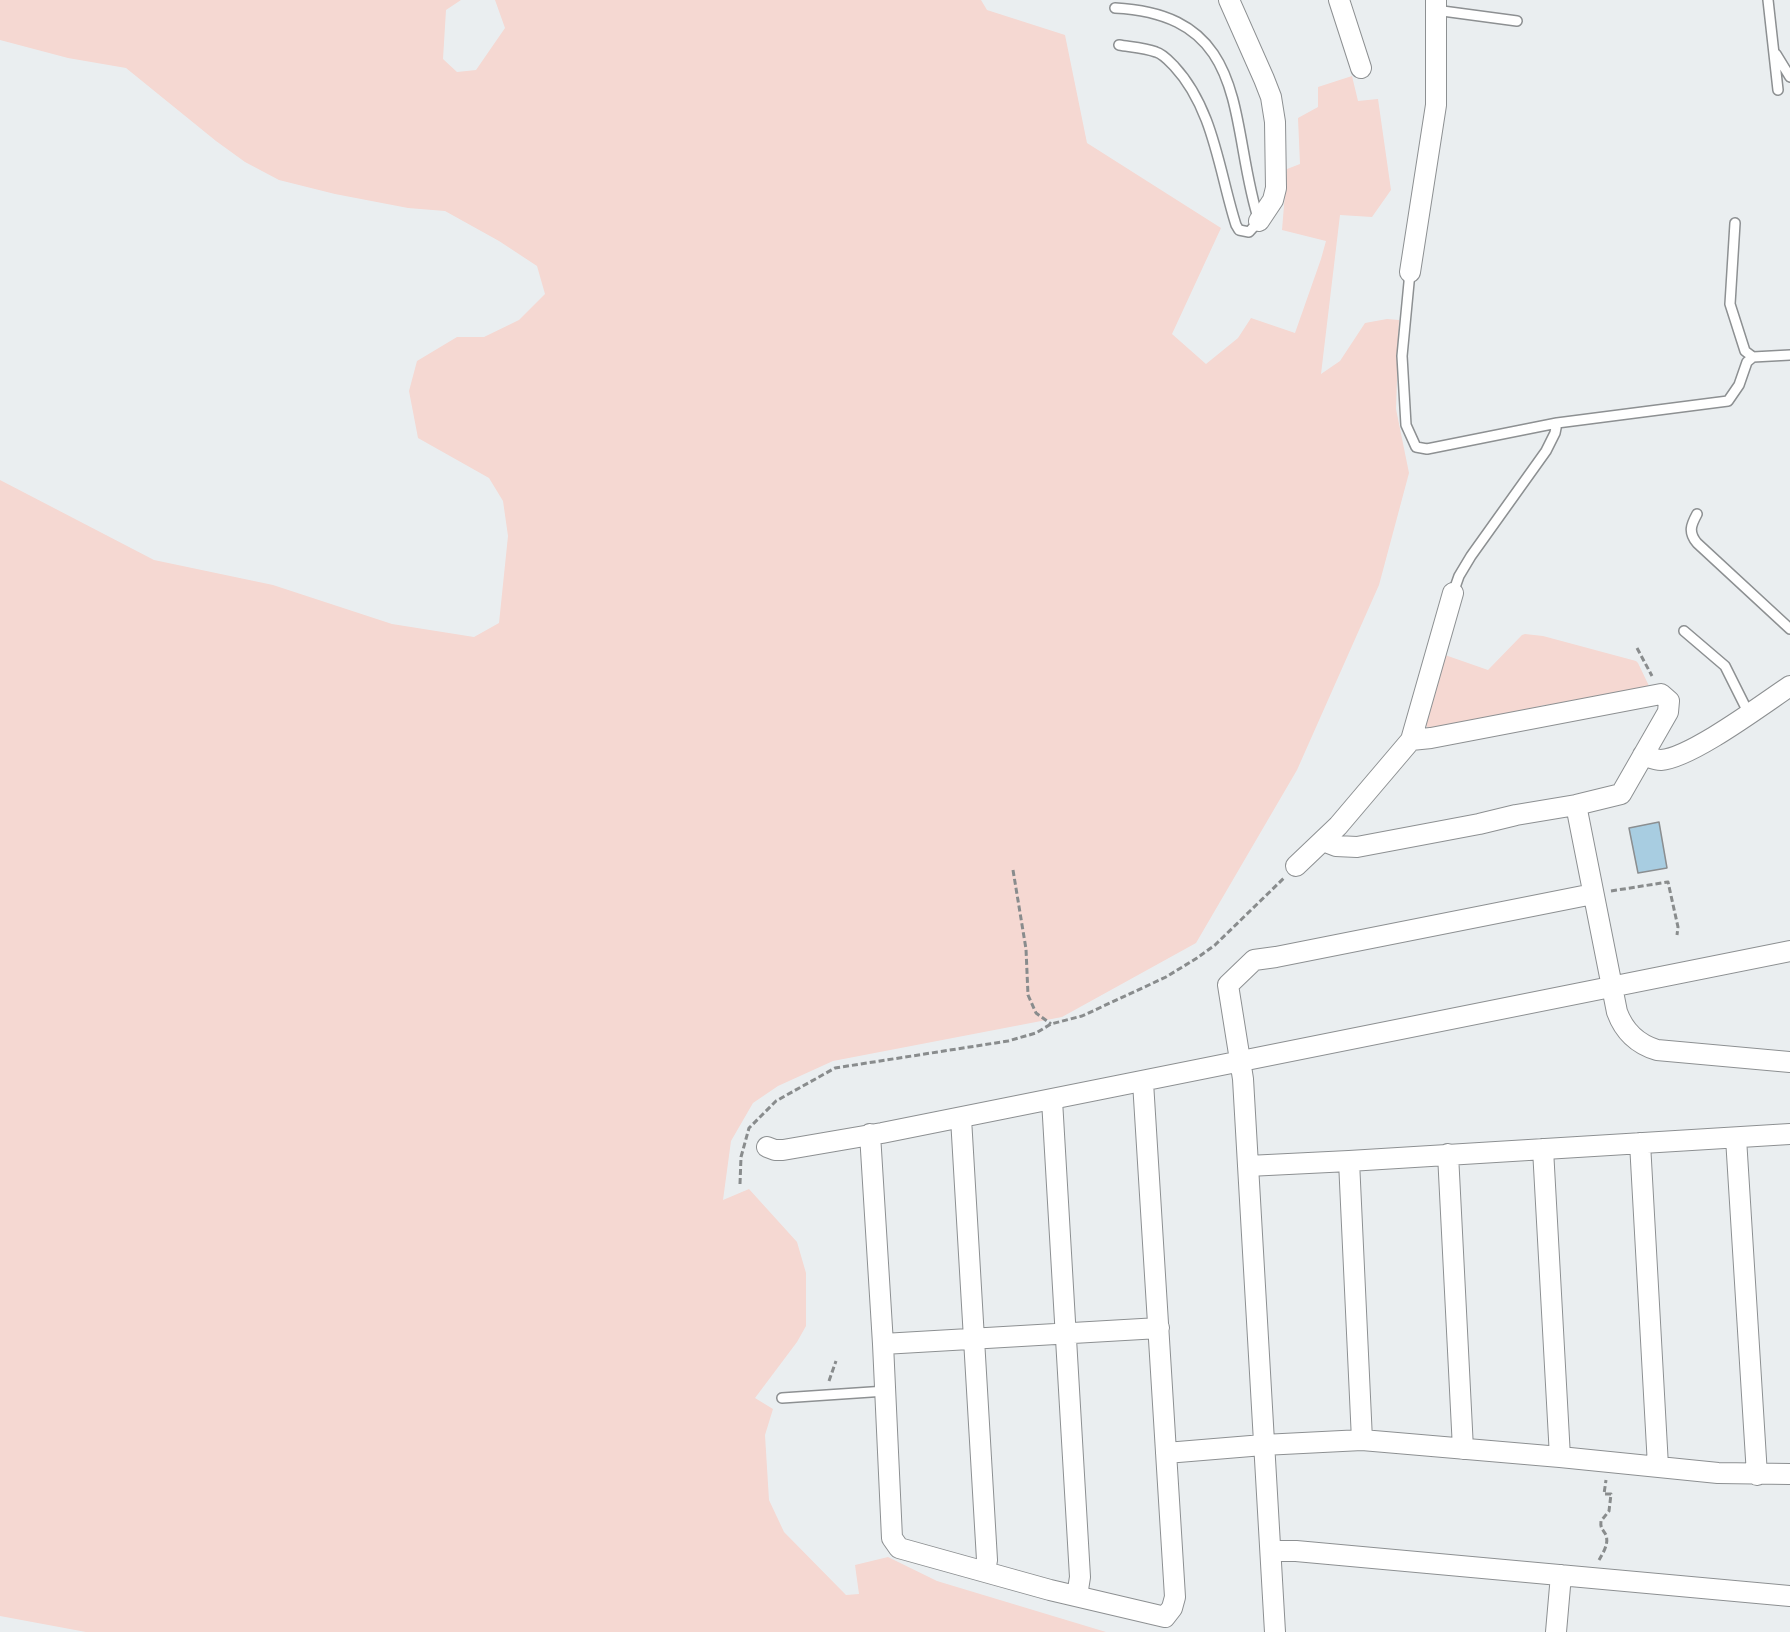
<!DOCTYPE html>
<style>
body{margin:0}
canvas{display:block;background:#eaeef0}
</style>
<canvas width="1790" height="1632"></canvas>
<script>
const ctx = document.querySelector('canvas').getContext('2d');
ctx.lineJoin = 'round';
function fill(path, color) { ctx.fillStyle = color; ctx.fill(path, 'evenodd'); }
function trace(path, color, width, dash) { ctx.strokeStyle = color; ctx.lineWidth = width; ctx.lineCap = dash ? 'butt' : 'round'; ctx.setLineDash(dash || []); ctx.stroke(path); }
const green = new Path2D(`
 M 0,0 L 461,0 L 446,10 L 443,59 L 457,72 L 476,70 L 505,28 L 495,0 L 981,0 L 987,10 L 1065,35 L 1087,143 L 1221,228 L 1172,334 L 1206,364 L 1238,338 L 1251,318 L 1295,333 L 1321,259 L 1326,241 L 1282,230 L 1287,169 L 1300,164 L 1298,118 L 1318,107 L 1318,87 L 1352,76 L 1358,101 L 1378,99 L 1391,190 L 1372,217 L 1340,215 L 1321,374 L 1340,361 L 1365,323 L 1387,319 L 1399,320 L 1396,409 L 1409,473 L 1379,585 L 1297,770 L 1196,943 L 1062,1017 L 833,1061 L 778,1086 L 753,1103 L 731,1141 L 723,1200 L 749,1189 L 797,1242 L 806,1273 L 806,1326 L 797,1342 L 755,1398 L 773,1409 L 765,1435 L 769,1500 L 784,1532 L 846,1595 L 859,1594 L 855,1565 L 888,1557 L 937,1581 L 1106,1632 L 86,1632 L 0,1616 L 0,480 L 154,560 L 273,585 L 392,624 L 474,637 L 499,623 L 508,536 L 503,501 L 489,478 L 418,438 L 409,391 L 417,361 L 457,337 L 484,337 L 519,320 L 545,294 L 537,266 L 499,241 L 445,211 L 408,208 L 335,194 L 279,180 L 245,162 L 216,141 L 126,68 L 68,58 L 0,40 Z
 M 1525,634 L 1543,636 L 1636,661 L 1638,663 L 1649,686 L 1562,704 L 1545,705 L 1438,729 L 1428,728 L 1425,724 L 1445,655 L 1488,670 L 1522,635 Z`);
const building = new Path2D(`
 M 1659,822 L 1667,868 L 1638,873 L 1629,828 Z`);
const path = new Path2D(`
 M 1637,648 L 1652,676
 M 1013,870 L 1026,949 L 1028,995 L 1036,1013 L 1051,1024
 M 1611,891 L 1668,882 L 1678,927 L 1677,935
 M 740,1184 L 741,1157 L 749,1128 L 776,1101 L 835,1068 L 1008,1041 L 1036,1033 L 1051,1024 L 1082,1016 L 1166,977 L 1197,958 L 1215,945 L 1284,878
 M 829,1381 L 836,1361
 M 1599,1560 C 1603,1553 1609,1544 1606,1535 C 1603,1529 1600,1529 1601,1521 L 1609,1511 L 1611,1494 L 1604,1494 L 1606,1480`);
const lane = new Path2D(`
 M 1768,0 L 1778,90
 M 1115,8 C 1253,15 1228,125 1259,221 L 1249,232 L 1239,230 L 1236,225 C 1219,172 1214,109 1174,66 C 1169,61 1163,54 1156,52 C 1145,48 1131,47 1119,45
 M 1435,10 L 1517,21
 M 1776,54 L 1790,77
 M 1735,223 L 1730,304 L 1745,351 L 1753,357 L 1790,355
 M 1410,272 L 1402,356 L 1406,425 L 1416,447 L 1427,449 L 1557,423 L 1728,401 L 1739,385 L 1747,362 L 1753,357
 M 1697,514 C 1691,525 1688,532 1697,543 L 1790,629
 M 1453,593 L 1459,576 L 1471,556 L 1546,451 L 1555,433 L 1557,423
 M 1684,631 L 1725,666 L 1749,714
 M 782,1398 L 886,1391`);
const street = new Path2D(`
 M 1229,0 L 1264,79 L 1271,97 L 1275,122 L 1276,188 L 1273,200 L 1259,221
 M 1339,0 L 1361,68
 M 1410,272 L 1436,105 L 1436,0
 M 1643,755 C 1649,757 1655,760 1661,760 C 1691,758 1763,704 1790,686
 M 1576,805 L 1617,1012 C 1624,1031 1637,1044 1657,1050 L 1790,1062
 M 1323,841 L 1336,846 L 1357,847 L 1479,824 L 1516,815 L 1576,805 L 1621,794 L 1668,712 L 1669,701 L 1661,694 L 1431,738 L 1411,740
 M 1296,866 L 1338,826 L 1411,740 L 1453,593
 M 1052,1100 L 1080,1577 L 1077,1596
 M 961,1118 L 987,1560 L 985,1571
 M 870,1134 L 883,1344 L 892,1538 L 899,1548 L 1050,1590 L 1165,1617 L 1172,1608 L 1175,1597 L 1143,1082
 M 1736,1138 L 1757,1475
 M 1640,1143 L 1658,1466
 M 767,1147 L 775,1150 L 783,1150 L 882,1133 L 1790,951
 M 1543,1149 L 1560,1457
 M 1448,1154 L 1463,1449
 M 1349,1161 L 1362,1440
 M 1248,1166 L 1349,1161 L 1790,1134
 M 883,1344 L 1159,1328
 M 1166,1453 L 1263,1445 L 1362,1440 L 1560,1457 L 1718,1473 L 1790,1474
 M 1271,1551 L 1296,1551 L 1790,1596
 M 1275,1632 L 1243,1079 L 1228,985 L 1254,960 L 1276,957 L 1593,894
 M 1556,1632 L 1561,1575`);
fill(green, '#f5d8d2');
fill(building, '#a8cde1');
trace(building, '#8b8e90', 1.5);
trace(lane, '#8d9092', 12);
trace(street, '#8d9092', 22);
trace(path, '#898c8d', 3, [6, 3]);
trace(lane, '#fff', 9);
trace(street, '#fff', 20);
</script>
